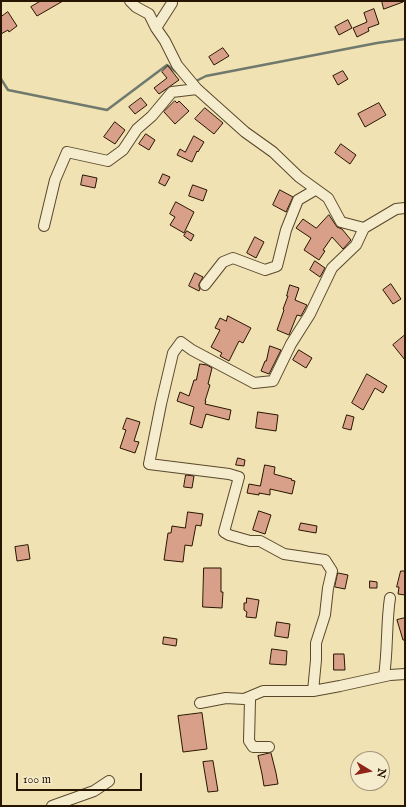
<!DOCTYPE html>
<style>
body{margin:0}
#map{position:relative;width:406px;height:807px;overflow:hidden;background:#f0e2b2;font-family:"IM FELL English",serif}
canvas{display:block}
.frame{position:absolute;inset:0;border:2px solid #271500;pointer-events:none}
.north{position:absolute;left:350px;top:751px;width:40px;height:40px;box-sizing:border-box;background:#f5eccd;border:1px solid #a3967b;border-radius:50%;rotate:100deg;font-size:11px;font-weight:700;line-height:16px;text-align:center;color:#271500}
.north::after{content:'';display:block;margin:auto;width:14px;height:18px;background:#8f2418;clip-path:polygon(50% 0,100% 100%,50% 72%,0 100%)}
.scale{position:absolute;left:16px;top:773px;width:126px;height:18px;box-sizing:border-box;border:2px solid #271500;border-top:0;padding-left:5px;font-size:12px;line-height:14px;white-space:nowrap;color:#271500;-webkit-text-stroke:3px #f5eccd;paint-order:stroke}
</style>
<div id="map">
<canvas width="406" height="807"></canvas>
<div class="frame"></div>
<div class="north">N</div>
<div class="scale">100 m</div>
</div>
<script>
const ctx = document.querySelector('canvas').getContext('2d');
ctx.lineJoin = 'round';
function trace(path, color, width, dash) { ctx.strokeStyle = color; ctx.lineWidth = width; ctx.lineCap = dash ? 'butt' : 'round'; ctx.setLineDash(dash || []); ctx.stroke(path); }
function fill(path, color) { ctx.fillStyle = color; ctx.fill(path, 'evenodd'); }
const stream = new Path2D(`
 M 1,79 L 8,90 L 107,110 L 167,65 L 179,74
 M 194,82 L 206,76 L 377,43 L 405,39`);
const building = new Path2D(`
 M 41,1 L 63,1 L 37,16 L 31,7 Z
 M 382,1 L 403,1 L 403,2 L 384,9 Z
 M 374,9 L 379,24 L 368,28 L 369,31 L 357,37 L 353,28 L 367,22 L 364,13 Z
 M 8,12 L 17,26 L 9,32 L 8,30 L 1,34 L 1,17 Z
 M 348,20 L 352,28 L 339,35 L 335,27 Z
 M 223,48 L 229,56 L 214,65 L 209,57 Z
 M 168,66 L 179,80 L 159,94 L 154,88 L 167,78 L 162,72 Z
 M 343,71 L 348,79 L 338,85 L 333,76 Z
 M 141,98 L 147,105 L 135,114 L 129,107 Z
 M 175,101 L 177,103 L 179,101 L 189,111 L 175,124 L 164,112 Z
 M 379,103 L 386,115 L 365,127 L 358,114 Z
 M 205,108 L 223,123 L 214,134 L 195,119 Z
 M 115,122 L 125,130 L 115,144 L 104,137 Z
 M 146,134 L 155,140 L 149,150 L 139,144 Z
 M 194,136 L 204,142 L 198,152 L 197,151 L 192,162 L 177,155 L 180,149 L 185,152 Z
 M 341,144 L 356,155 L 350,164 L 335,153 Z
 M 163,174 L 170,177 L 165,186 L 159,183 Z
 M 83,175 L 97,178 L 95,188 L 81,185 Z
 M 193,185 L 207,190 L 203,201 L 189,196 Z
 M 280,190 L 293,197 L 286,212 L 273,205 Z
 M 176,202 L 194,212 L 184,233 L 170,225 L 175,217 L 170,214 Z
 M 329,215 L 337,227 L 342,229 L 351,240 L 343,249 L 332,237 L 323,250 L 325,251 L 319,260 L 304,250 L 311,238 L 296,228 L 303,219 L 316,228 Z
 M 187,231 L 194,235 L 191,241 L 184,236 Z
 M 255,237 L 264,242 L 256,258 L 247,253 Z
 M 315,261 L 325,268 L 320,277 L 310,270 Z
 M 195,273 L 203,277 L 199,284 L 199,287 L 200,289 L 199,291 L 189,286 Z
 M 391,284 L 401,299 L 393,304 L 383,290 Z
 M 290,285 L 299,288 L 295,300 L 307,305 L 301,316 L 297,315 L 289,335 L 277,330 L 284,310 L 283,309 L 288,296 L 287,296 Z
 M 228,316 L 251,328 L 243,343 L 239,341 L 229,361 L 220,356 L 222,353 L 211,347 L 220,330 L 215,328 L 220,318 L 226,321 Z
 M 405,335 L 405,360 L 393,345 Z
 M 270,346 L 281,350 L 269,374 L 261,371 L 265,361 L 266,361 Z
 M 299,350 L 312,358 L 306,368 L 293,360 Z
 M 200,364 L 207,365 L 212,368 L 208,384 L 210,385 L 205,401 L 206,401 L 205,404 L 231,410 L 229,420 L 206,414 L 202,428 L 190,424 L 194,407 L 177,401 L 180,392 L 189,396 L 194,380 L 196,380 Z
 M 367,374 L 387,386 L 383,393 L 375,388 L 363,410 L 352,403 Z
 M 258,412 L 278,415 L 276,431 L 256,428 Z
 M 347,415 L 354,417 L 351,430 L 343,428 Z
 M 127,418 L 140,422 L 134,441 L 139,442 L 135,453 L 120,448 L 126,430 L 123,429 Z
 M 238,458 L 245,460 L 244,466 L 236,465 Z
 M 265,465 L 275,467 L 274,474 L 292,479 L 291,480 L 295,481 L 292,494 L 270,489 L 270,495 L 259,493 L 259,495 L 247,493 L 249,484 L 260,486 Z
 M 186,475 L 194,476 L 192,488 L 184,487 Z
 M 259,511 L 271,515 L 265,534 L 253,530 Z
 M 188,512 L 203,514 L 201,526 L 196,525 L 192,546 L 185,545 L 183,562 L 164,560 L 168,533 L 171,533 L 172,526 L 185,528 Z
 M 301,523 L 317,526 L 316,533 L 299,530 Z
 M 28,545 L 30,559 L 17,561 L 15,547 Z
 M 204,568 L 221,568 L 221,592 L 223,592 L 222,608 L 203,607 Z
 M 401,571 L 405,571 L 405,595 L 398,594 L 399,587 L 397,587 Z
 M 338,573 L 348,575 L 345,589 L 335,587 Z
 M 370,581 L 377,582 L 377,588 L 370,588 Z
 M 247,598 L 259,600 L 256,618 L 246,617 L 247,612 L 244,610 L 244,603 L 246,603 Z
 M 405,618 L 405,640 L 403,640 L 397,620 Z
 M 277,622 L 290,624 L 288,638 L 275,636 Z
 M 164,637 L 177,639 L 176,646 L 163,644 Z
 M 272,649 L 287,651 L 286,665 L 270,664 Z
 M 334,654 L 344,654 L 345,670 L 334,670 Z
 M 202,713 L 207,749 L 183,752 L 178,716 Z
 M 271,753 L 276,773 L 278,784 L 264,786 L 262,774 L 258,756 Z
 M 213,761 L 218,791 L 208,792 L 203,762 Z`);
const minor = new Path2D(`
 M 130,1 L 136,7 L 149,14 L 156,28 L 165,41 L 177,65 L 197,89 L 245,132 L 273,152 L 299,177 L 328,198 L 341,222 L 364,228 L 396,209 L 405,208
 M 156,28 L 172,3
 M 44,226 L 55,180 L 67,152 L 108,161 L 123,150 L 137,129 L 152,116 L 172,92 L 197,89
 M 205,285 L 223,262 L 233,258 L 265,270 L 277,266 L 286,230 L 298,200 L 315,190
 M 384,676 C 388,650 386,624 390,598
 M 313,691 L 316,660 L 316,643 L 325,615 L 328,588 L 332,571 L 325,560 L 284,554 L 260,541 L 250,541 L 229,535 L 224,532 L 239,477 L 229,474 L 149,464 L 161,404 L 173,353 L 181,342 L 192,350 L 254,383 L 273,381 L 291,344 L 310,314 L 332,268 L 356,245 L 364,228
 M 244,699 L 250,700 L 249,741 L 253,747 L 269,747
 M 200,703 L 226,698 L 244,699 L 263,691 L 313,691 L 340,686 L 390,675 L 405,674
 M 52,806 L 94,791 L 109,781`);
trace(stream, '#6f796e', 2.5);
fill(building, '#d9a089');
trace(building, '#271500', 1);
trace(minor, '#59482c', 12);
trace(minor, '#f5eccd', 10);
</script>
